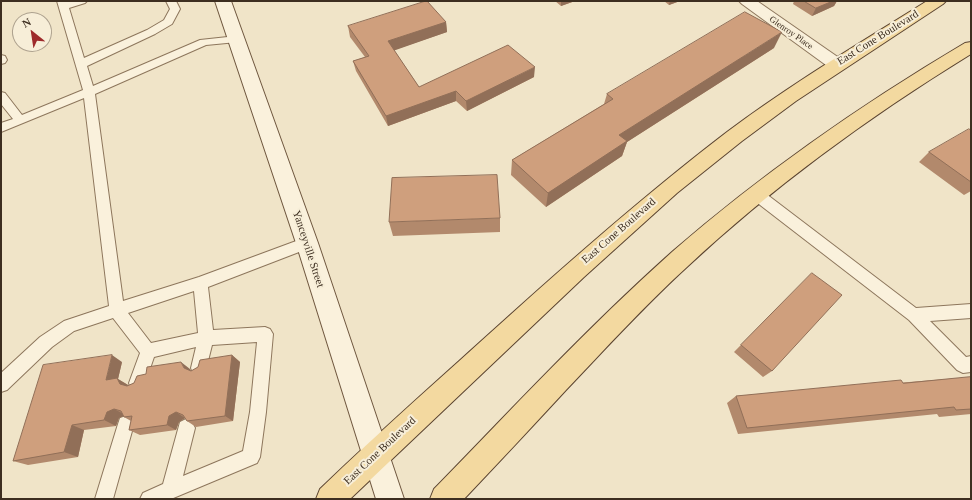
<!DOCTYPE html>
<style>
body{margin:0}
#map{position:relative;width:972px;height:500px;overflow:hidden;background:#f0e4c8;font-family:"Times New Roman",serif}
canvas{display:block}
.frame{position:absolute;inset:0;border:2px solid #3d2e20;pointer-events:none}
.north{position:absolute;left:12px;top:12px;width:40px;height:40px;box-sizing:border-box;background:#f7eed8;border:1px solid #ada18e;border-radius:50%;rotate:330deg;font-size:11px;font-weight:700;line-height:16px;text-align:center;color:#3d2e20}
.north::after{content:'';display:block;margin:auto;width:14px;height:18px;background:#9e2a2b;clip-path:polygon(50% 0,100% 100%,50% 72%,0 100%)}
</style>
<div id="map">
<canvas width="972" height="500"></canvas>
<div class="frame"></div>
<div class="north">N</div>
</div>
<script>
const ctx = document.querySelector('canvas').getContext('2d');
ctx.lineJoin = 'round';
function trace(path, color, width, dash) { ctx.strokeStyle = color; ctx.lineWidth = width; ctx.lineCap = dash ? 'butt' : 'round'; ctx.setLineDash(dash || []); ctx.stroke(path); }
function fill(path, color) { ctx.fillStyle = color; ctx.fill(path, 'evenodd'); }
function drawText(font, color, halo, rows, align = 'center') {
  ctx.font = font + ' "Times New Roman",serif'; ctx.lineWidth = 4; ctx.setLineDash([]); ctx.textBaseline = 'middle'; ctx.strokeStyle = halo; ctx.fillStyle = color; for (const [text, x, y, turn = 0] of rows) {
    ctx.save(); ctx.translate(x, y); ctx.rotate((+turn || 0) * Math.PI / 180); ctx.textAlign = isNaN(turn) ? turn : align; if (halo) ctx.strokeText(text, 0, 0); ctx.fillText(text, 0, 0); ctx.restore();
  }
}
const service = new Path2D(`
 M 57,1 L 87,1 L 85,3 L 69,8 L 84,58 L 147,30 L 164,20 L 170,9 L 166,1 L 176,1 L 180,9 L 172,24 L 155,34 L 87,66 L 93,86 L 200,40 L 237,36 L 242,39 L 237,42 L 206,45 L 95,94 L 123,301 L 199,277 L 307,237 L 312,239 L 314,243 L 312,247 L 208,287 L 213,330 L 265,327 L 270,329 L 273,334 L 266,412 L 260,457 L 257,463 L 171,499 L 140,499 L 143,493 L 163,484 L 180,422 L 186,419 L 192,422 L 195,428 L 183,476 L 243,451 L 250,412 L 257,342 L 212,345 L 205,373 L 199,376 L 193,373 L 191,368 L 196,347 L 154,357 L 143,389 L 137,391 L 131,389 L 129,383 L 140,353 L 113,318 L 74,331 L 52,347 L 7,390 L 1,392 L 1,373 L 40,337 L 64,321 L 109,306 L 84,98 L 1,132 L 1,123 L 13,119 L 1,104 L 1,92 L 5,93 L 22,115 L 83,90 ZM 194,291 L 198,333 L 151,343 L 128,313 Z
 M 1,55 L 5,56 L 7,60 L 5,63 L 1,64 Z
 M 756,189 L 761,190 L 916,308 L 971,304 L 971,318 L 930,321 L 966,357 L 971,356 L 971,372 L 963,373 L 957,370 L 909,320 L 751,198 L 749,194 L 751,190 Z
 M 126,416 L 132,418 L 134,424 L 113,499 L 95,499 L 118,424 L 120,418 Z`);
const minor = new Path2D(`
 M 739,1 L 757,1 L 842,60 L 844,64 L 842,68 L 836,69 L 830,68 L 742,4 Z`);
const secondary = new Path2D(`
 M 215,1 L 231,1 L 318,243 L 404,499 L 376,499 L 296,243 Z`);
const primary = new Path2D(`
 M 927,1 L 946,1 L 943,4 L 796,101 L 742,141 L 677,193 L 584,277 L 350,499 L 316,499 L 320,489 C 381,430 445,374 508,317 C 579,253 651,190 727,132 C 791,84 860,43 927,1 Z
 M 971,42 L 971,54 C 870,116 774,186 688,266 C 645,305 606,348 566,390 C 532,427 498,463 464,499 L 430,499 L 434,489 C 512,409 589,326 672,252 C 763,173 862,104 965,43 Z`);
const wall = new Path2D(`
 M 555,1 L 575,1 L 561,6 Z
 M 664,1 L 680,1 L 669,5 Z
 M 794,1 L 837,1 L 834,6 L 812,16 L 793,4 Z
 M 446,22 L 447,32 L 394,50 L 419,87 L 534,77 L 467,111 L 456,101 L 388,126 L 356,71 L 353,61 L 365,57 L 350,37 L 348,26 Z
 M 774,48 L 627,142 L 622,156 L 546,207 L 511,175 L 512,160 L 604,104 L 607,94 Z
 M 971,130 L 971,191 L 964,195 L 919,162 L 929,152 Z
 M 500,218 L 500,232 L 393,236 L 389,222 Z
 M 812,273 L 772,371 L 763,377 L 734,352 Z
 M 232,355 L 240,362 L 233,421 L 196,427 L 187,421 L 185,418 L 179,422 L 176,430 L 140,435 L 129,430 L 131,421 L 124,417 L 123,416 L 119,418 L 116,426 L 84,430 L 78,457 L 28,465 L 13,461 L 122,362 L 118,379 L 128,385 L 128,386 L 134,383 L 146,374 L 190,369 L 191,371 Z
 M 971,377 L 971,414 L 939,417 L 937,414 L 738,434 L 727,403 L 736,396 Z`);
const shadedWall = new Path2D(`
 M 561,1 L 575,1 L 561,6 Z
 M 670,1 L 680,1 L 669,5 Z
 M 833,1 L 837,1 L 834,6 L 812,16 L 816,8 Z
 M 446,22 L 447,32 L 390,52 L 388,41 Z
 M 782,32 L 774,48 L 627,142 L 622,156 L 546,207 L 548,193 L 619,135 Z
 M 535,67 L 534,77 L 467,111 L 466,101 Z
 M 456,91 L 456,101 L 388,126 L 386,116 Z
 M 112,355 L 122,362 L 118,379 L 128,385 L 131,390 L 106,380 Z
 M 232,355 L 240,362 L 233,421 L 225,416 Z
 M 181,362 L 190,369 L 192,374 L 184,368 Z
 M 114,409 L 126,415 L 119,418 L 116,426 L 104,420 L 107,412 Z
 M 176,412 L 185,418 L 179,422 L 176,430 L 167,425 L 169,416 Z
 M 72,425 L 84,430 L 78,457 L 64,452 Z`);
const building = new Path2D(`
 M 426,1 L 427,1 L 446,22 L 388,41 L 419,87 L 508,45 L 535,67 L 466,101 L 456,91 L 386,116 L 353,61 L 369,56 L 348,26 Z
 M 804,1 L 833,1 L 816,8 Z
 M 745,12 L 782,32 L 619,135 L 627,141 L 548,193 L 512,160 L 613,99 L 607,94 Z
 M 969,129 L 971,130 L 971,182 L 929,152 Z
 M 497,175 L 500,218 L 389,222 L 392,178 Z
 M 812,273 L 842,295 L 772,371 L 741,345 Z
 M 112,355 L 106,380 L 117,378 L 120,384 L 127,386 L 134,383 L 137,376 L 146,374 L 147,367 L 181,362 L 184,368 L 191,371 L 198,367 L 200,360 L 232,355 L 225,416 L 187,421 L 183,415 L 176,412 L 169,416 L 167,425 L 129,430 L 132,416 L 124,417 L 121,411 L 114,409 L 107,412 L 104,420 L 72,425 L 64,452 L 13,461 L 43,365 Z
 M 971,377 L 971,409 L 956,410 L 954,407 L 747,428 L 736,396 L 901,380 L 903,383 Z`);
const farStreetnames = [
 ["Glenroy Place",791,33,35]
];
const streetNames = [
 ["East Cone Boulevard",878,38,-32],
 ["East Cone Boulevard",619,231,-41],
 ["Yanceyville Street",308,249,72],
 ["East Cone Boulevard",380,451,-43]
];
trace(service, '#8d765c', 2);
trace(minor, '#8d765c', 2);
trace(secondary, '#6f573f', 2);
trace(primary, '#5b4430', 2);
fill(service, '#faf1dc');
fill(minor, '#faf1dc');
fill(secondary, '#faf1dc');
fill(primary, '#f3d9a0');
fill(wall, '#b2896c');
fill(shadedWall, '#916f58');
fill(building, '#cf9f7d');
trace(building, '#916f58', 1);
drawText('9px', '#3d2e20', '#f7eed8', farStreetnames);
drawText('11px', '#3d2e20', '#f7eed8', streetNames);
</script>
